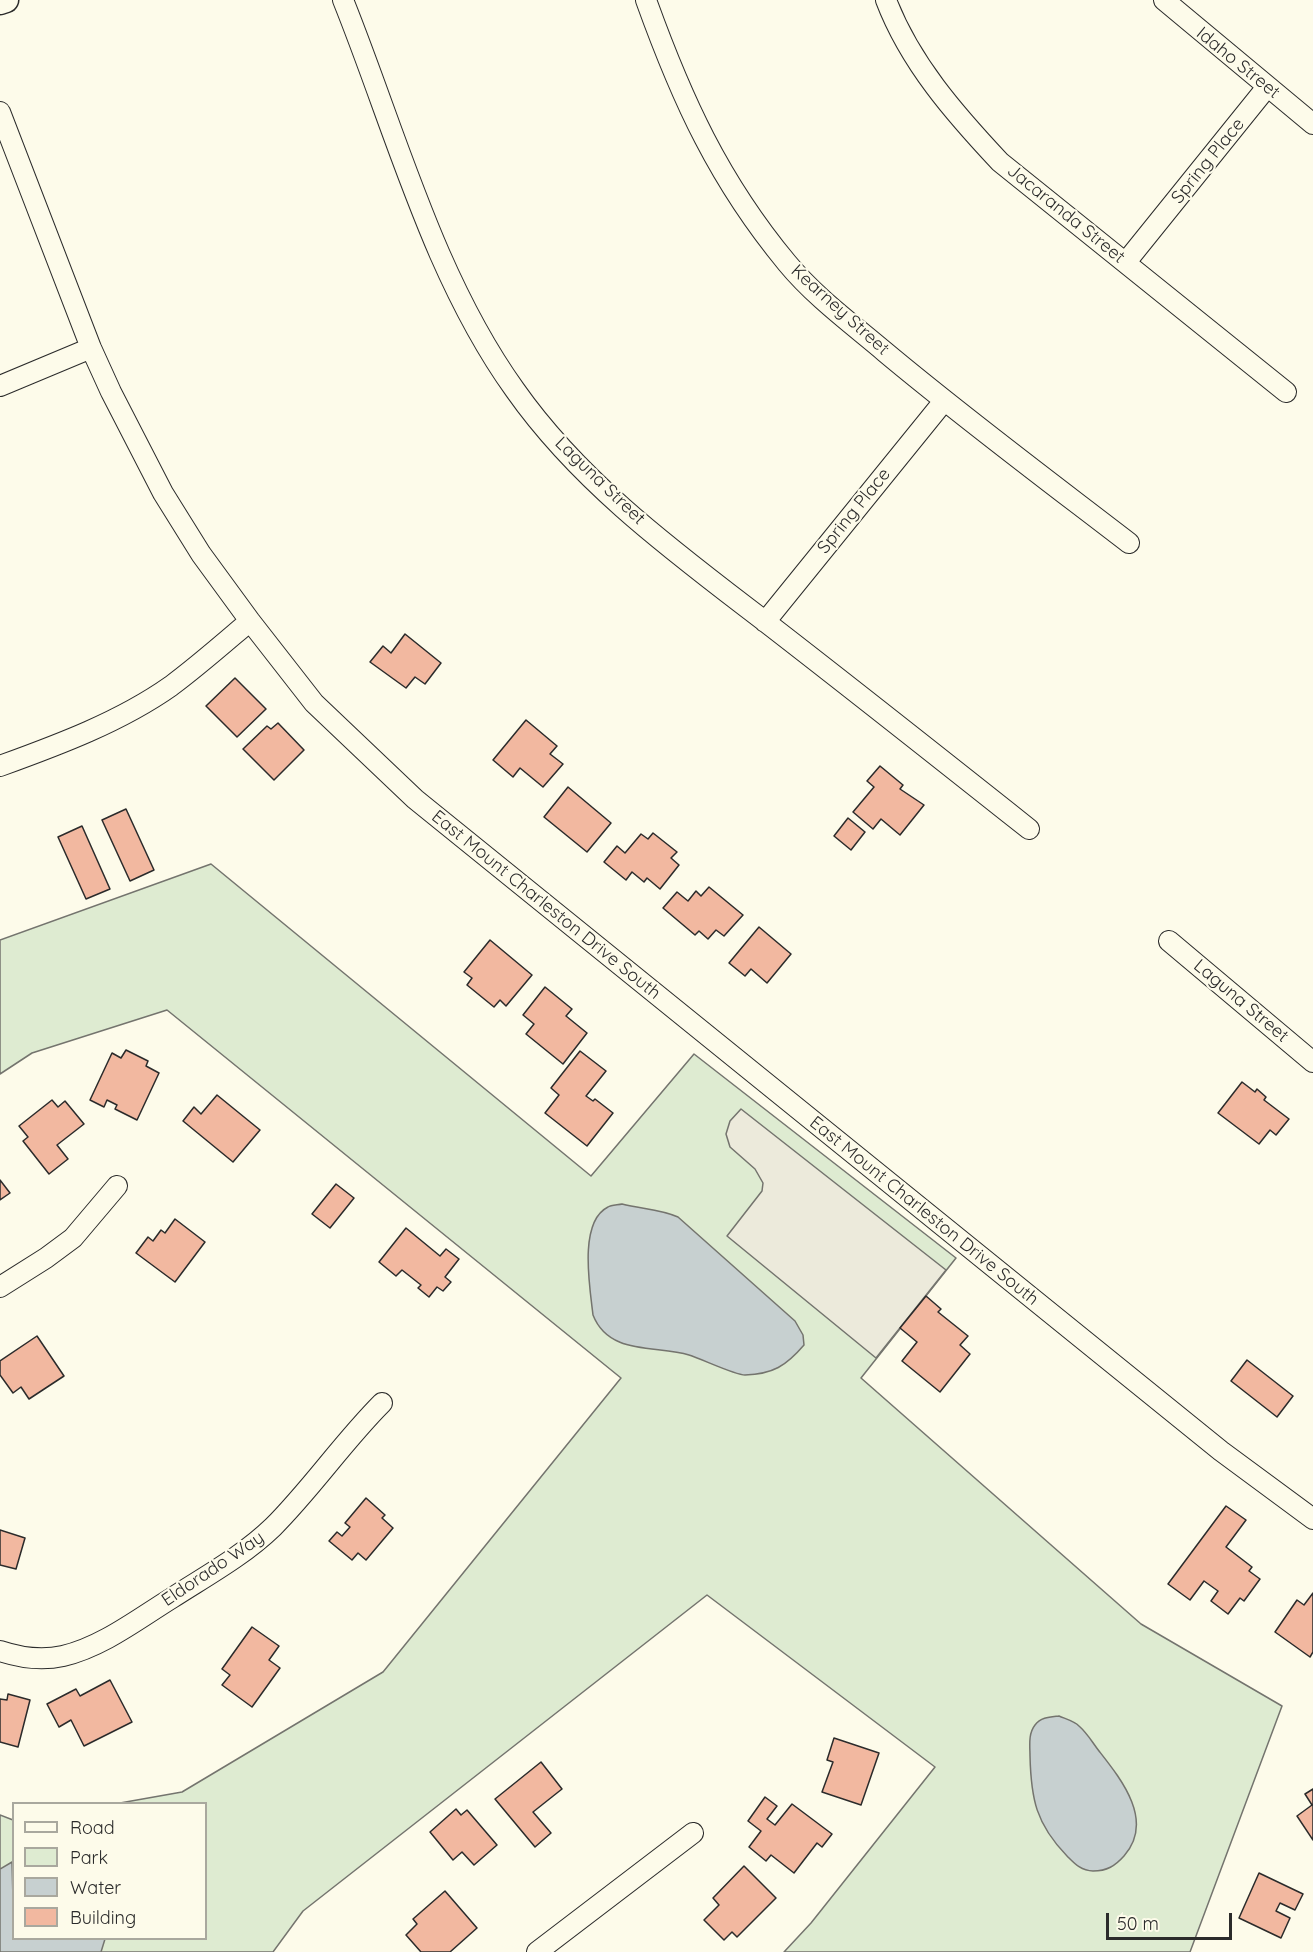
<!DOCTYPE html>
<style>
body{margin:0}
#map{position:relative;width:1313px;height:1952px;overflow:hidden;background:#fdfbea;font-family:Quicksand,sans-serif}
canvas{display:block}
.legend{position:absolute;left:12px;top:1802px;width:195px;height:138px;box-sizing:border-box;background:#fdfbea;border:2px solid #a9a89e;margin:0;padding:8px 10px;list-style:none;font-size:18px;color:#2b2b2b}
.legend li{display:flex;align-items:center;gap:12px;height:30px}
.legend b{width:30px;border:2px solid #a9a89e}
.scale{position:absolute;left:1106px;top:1913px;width:126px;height:27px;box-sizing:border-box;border:3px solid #2b2b2b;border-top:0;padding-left:8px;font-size:18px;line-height:21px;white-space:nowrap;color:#2b2b2b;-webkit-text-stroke:4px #fdfbea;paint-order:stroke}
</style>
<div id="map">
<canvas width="1313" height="1952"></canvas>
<ul class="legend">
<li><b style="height:8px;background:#fdfbea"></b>Road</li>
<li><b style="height:16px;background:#deebd1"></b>Park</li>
<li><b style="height:16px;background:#c7d0d0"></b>Water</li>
<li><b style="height:16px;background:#f2b8a0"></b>Building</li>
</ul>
<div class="scale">50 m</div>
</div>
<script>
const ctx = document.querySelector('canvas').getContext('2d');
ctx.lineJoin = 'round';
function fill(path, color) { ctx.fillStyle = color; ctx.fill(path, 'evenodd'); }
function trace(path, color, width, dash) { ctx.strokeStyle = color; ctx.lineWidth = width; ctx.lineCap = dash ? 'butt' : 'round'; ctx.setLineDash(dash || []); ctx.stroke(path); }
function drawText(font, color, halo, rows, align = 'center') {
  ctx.font = font + ' Quicksand,sans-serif'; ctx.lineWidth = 4.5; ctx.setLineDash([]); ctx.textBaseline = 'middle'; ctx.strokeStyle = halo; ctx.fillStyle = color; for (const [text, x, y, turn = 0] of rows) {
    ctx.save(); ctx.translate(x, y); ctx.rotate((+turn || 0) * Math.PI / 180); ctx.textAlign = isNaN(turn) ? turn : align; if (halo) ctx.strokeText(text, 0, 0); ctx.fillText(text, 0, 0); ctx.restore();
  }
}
const green = new Path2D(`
 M 211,864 L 591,1176 L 694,1054 L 956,1258 L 861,1378 L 1141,1624 L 1282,1706 L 1190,1952 L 784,1952 L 811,1923 L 935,1767 L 707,1595 L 303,1911 L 273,1952 L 0,1952 L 0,1815 L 13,1820 L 14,1938 L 206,1938 L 206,1804 L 120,1803 L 182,1792 L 383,1672 L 621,1378 L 167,1010 L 32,1053 L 0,1074 L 0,940 Z`);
const parking = new Path2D(`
 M 741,1109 L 946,1270 L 876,1358 L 727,1236 L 762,1191 L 763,1183 L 755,1169 L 730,1147 L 726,1134 L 730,1121 Z`);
const water = new Path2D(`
 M 622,1204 C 641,1209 660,1209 678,1217 L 795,1321 L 803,1335 L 804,1345 C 786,1366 773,1374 745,1375 C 735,1375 702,1359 689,1355 C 657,1345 609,1356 593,1315 C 590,1288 578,1222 608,1207 C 611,1205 618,1205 622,1204 Z
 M 1059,1716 C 1066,1719 1074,1721 1079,1726 C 1088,1734 1092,1742 1099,1751 C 1121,1779 1155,1821 1124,1856 C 1115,1866 1107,1871 1093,1871 C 1081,1871 1074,1863 1067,1856 C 1036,1824 1031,1799 1030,1756 C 1030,1746 1028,1734 1035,1725 C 1041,1717 1050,1717 1059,1716 Z
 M 12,1862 L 14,1938 L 105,1939 L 101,1952 L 0,1952 L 0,1869 Z`);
const building = new Path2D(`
 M 405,634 L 441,663 L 425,684 L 415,677 L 406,688 L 370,662 L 383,646 L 391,653 Z
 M 235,678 L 266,709 L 237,737 L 206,706 Z
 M 526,720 L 557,746 L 550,754 L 563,764 L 543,787 L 520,768 L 513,777 L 493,760 Z
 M 278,723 L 304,750 L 274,780 L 243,749 L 267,726 L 271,729 Z
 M 880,766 L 903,785 L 900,789 L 924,805 L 900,835 L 881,819 L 873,829 L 853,812 L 874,787 L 867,781 Z
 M 568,787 L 611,823 L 587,852 L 544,817 Z
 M 126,809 L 154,870 L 130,881 L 102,820 Z
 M 848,818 L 865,832 L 851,850 L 834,836 Z
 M 82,826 L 110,889 L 86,899 L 58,837 Z
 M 653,833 L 677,852 L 671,858 L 679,865 L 660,889 L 647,878 L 644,882 L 632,872 L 626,880 L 604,862 L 617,846 L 625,853 L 641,834 L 648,839 Z
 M 709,887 L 743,915 L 724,936 L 716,930 L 708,939 L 699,931 L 695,935 L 663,908 L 677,892 L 688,901 L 696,891 L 701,896 Z
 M 759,927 L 791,954 L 767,983 L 751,969 L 745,976 L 729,963 Z
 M 490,940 L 532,975 L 506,1006 L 500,1000 L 494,1007 L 467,985 L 472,978 L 464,972 Z
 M 545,987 L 572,1009 L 566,1016 L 587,1033 L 563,1064 L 526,1034 L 534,1024 L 523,1015 Z
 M 126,1050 L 148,1061 L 146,1066 L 159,1073 L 137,1120 L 115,1109 L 117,1105 L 107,1100 L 104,1107 L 90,1100 L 112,1053 L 121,1058 Z
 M 580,1051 L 606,1071 L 586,1096 L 593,1101 L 595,1099 L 613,1113 L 587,1146 L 545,1113 L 559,1095 L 551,1088 Z
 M 1242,1082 L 1255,1092 L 1257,1089 L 1266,1097 L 1264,1100 L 1289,1119 L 1276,1135 L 1270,1130 L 1259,1144 L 1218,1113 Z
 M 217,1095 L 260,1130 L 233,1162 L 183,1121 L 194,1107 L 201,1114 Z
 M 52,1100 L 58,1107 L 65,1101 L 84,1124 L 57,1145 L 68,1159 L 49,1174 L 23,1141 L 28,1137 L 19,1126 Z
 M 0,1180 L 10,1193 L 0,1200 Z
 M 336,1184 L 354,1198 L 330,1228 L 312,1214 Z
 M 175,1219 L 205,1242 L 175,1282 L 136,1253 L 148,1237 L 153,1241 L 161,1230 L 165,1233 Z
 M 406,1228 L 440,1256 L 446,1249 L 459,1259 L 445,1277 L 451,1282 L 443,1291 L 437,1287 L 429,1297 L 418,1288 L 421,1285 L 402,1270 L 396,1276 L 379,1262 Z
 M 926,1296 L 941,1309 L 938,1312 L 968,1336 L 960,1345 L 970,1354 L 940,1392 L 902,1361 L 917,1342 L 900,1328 Z
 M 37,1336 L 64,1376 L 29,1399 L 21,1387 L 13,1393 L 0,1375 L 0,1361 Z
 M 1247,1360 L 1293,1396 L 1277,1417 L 1231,1381 Z
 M 366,1498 L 385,1515 L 382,1518 L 393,1528 L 366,1560 L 358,1553 L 352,1560 L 329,1541 L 337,1532 L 342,1536 L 350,1527 L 345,1523 Z
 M 1226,1506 L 1246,1520 L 1226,1547 L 1252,1567 L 1249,1571 L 1260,1579 L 1244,1601 L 1240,1598 L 1228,1614 L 1211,1601 L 1218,1591 L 1204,1581 L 1190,1600 L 1168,1584 Z
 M 0,1530 L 25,1538 L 16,1569 L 0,1565 Z
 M 1313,1593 L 1313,1652 L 1310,1657 L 1275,1632 L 1297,1600 L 1304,1605 Z
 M 252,1627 L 279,1646 L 269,1660 L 280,1668 L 252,1707 L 222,1685 L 230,1675 L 222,1669 Z
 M 110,1680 L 132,1722 L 84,1746 L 71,1720 L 59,1727 L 47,1704 L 76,1689 L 80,1696 Z
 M 8,1694 L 30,1700 L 18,1747 L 0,1742 L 0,1699 L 7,1700 Z
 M 834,1738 L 879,1753 L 861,1805 L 822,1792 L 833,1762 L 827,1760 Z
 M 541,1762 L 562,1789 L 533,1812 L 551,1833 L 535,1847 L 495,1799 Z
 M 1313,1789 L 1313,1840 L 1297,1816 L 1312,1805 L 1305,1794 Z
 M 765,1797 L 777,1806 L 767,1819 L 775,1825 L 792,1804 L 832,1834 L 822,1847 L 817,1843 L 794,1873 L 771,1855 L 766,1861 L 749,1847 L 761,1831 L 748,1821 Z
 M 456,1809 L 461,1815 L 467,1810 L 497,1845 L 474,1865 L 462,1852 L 453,1860 L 430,1832 Z
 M 744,1866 L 776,1898 L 737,1937 L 732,1932 L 724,1940 L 704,1920 L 719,1905 L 713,1898 Z
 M 1259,1873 L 1303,1894 L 1295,1910 L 1280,1903 L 1276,1911 L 1290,1918 L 1281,1938 L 1239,1918 Z
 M 445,1891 L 477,1928 L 450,1952 L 421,1952 L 406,1935 L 417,1924 L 413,1919 Z`);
const minor = new Path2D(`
 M 343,0 C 395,129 433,276 515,390 C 581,484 677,554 767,623 C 855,691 942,760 1029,829
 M 646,0 C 682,100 719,181 787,263 C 815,297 852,324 885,352 C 964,418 1047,480 1129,543
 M 886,0 C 910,63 955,114 1000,162 L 1286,392
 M 1164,0 L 1313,124
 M 0,112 L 91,348 L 111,392 L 163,493 L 201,554 L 250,621 L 314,703 L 415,799 L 1221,1451 L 1313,1519
 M 1126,262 L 1267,87
 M 0,386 L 91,348
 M 765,622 L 944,401
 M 0,766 C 58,745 120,722 171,686 C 198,666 224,643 250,621
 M 1169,941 L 1313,1062
 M 0,1287 L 46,1258 L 73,1238 L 117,1186
 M 0,1651 C 21,1658 41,1661 63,1656 C 102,1647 138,1619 172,1598 C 206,1576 243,1556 273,1527 C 312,1488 343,1442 382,1403
 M 537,1952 L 693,1833`);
const major = new Path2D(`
 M 0,2 L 6,0`);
const streetNames = [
 ["Idaho Street",1238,63,39],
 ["Spring Place",1208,161,-51],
 ["Jacaranda Street",1066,214,39],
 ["Kearney Street",840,310,42],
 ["Laguna Street",600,481,44],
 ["Spring Place",854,511,-51],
 ["East Mount Charleston Drive South",546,905,39],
 ["Laguna Street",1241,1001,40],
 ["East Mount Charleston Drive South",924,1211,39],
 ["Eldorado Way",213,1569,-34]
];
fill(green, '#deebd1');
trace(green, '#74746e', 1.5);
fill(parking, '#eceadb');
trace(parking, '#74746e', 1.5);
fill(water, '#c7d0d0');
trace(water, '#74746e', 1.5);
fill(building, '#f2b8a0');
trace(building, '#2b2b2b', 1.5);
trace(minor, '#2b2b2b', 22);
trace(major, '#2b2b2b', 27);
trace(minor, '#fdfbea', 20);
trace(major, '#fdfbea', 24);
drawText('18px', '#2b2b2b', '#fdfbea', streetNames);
</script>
